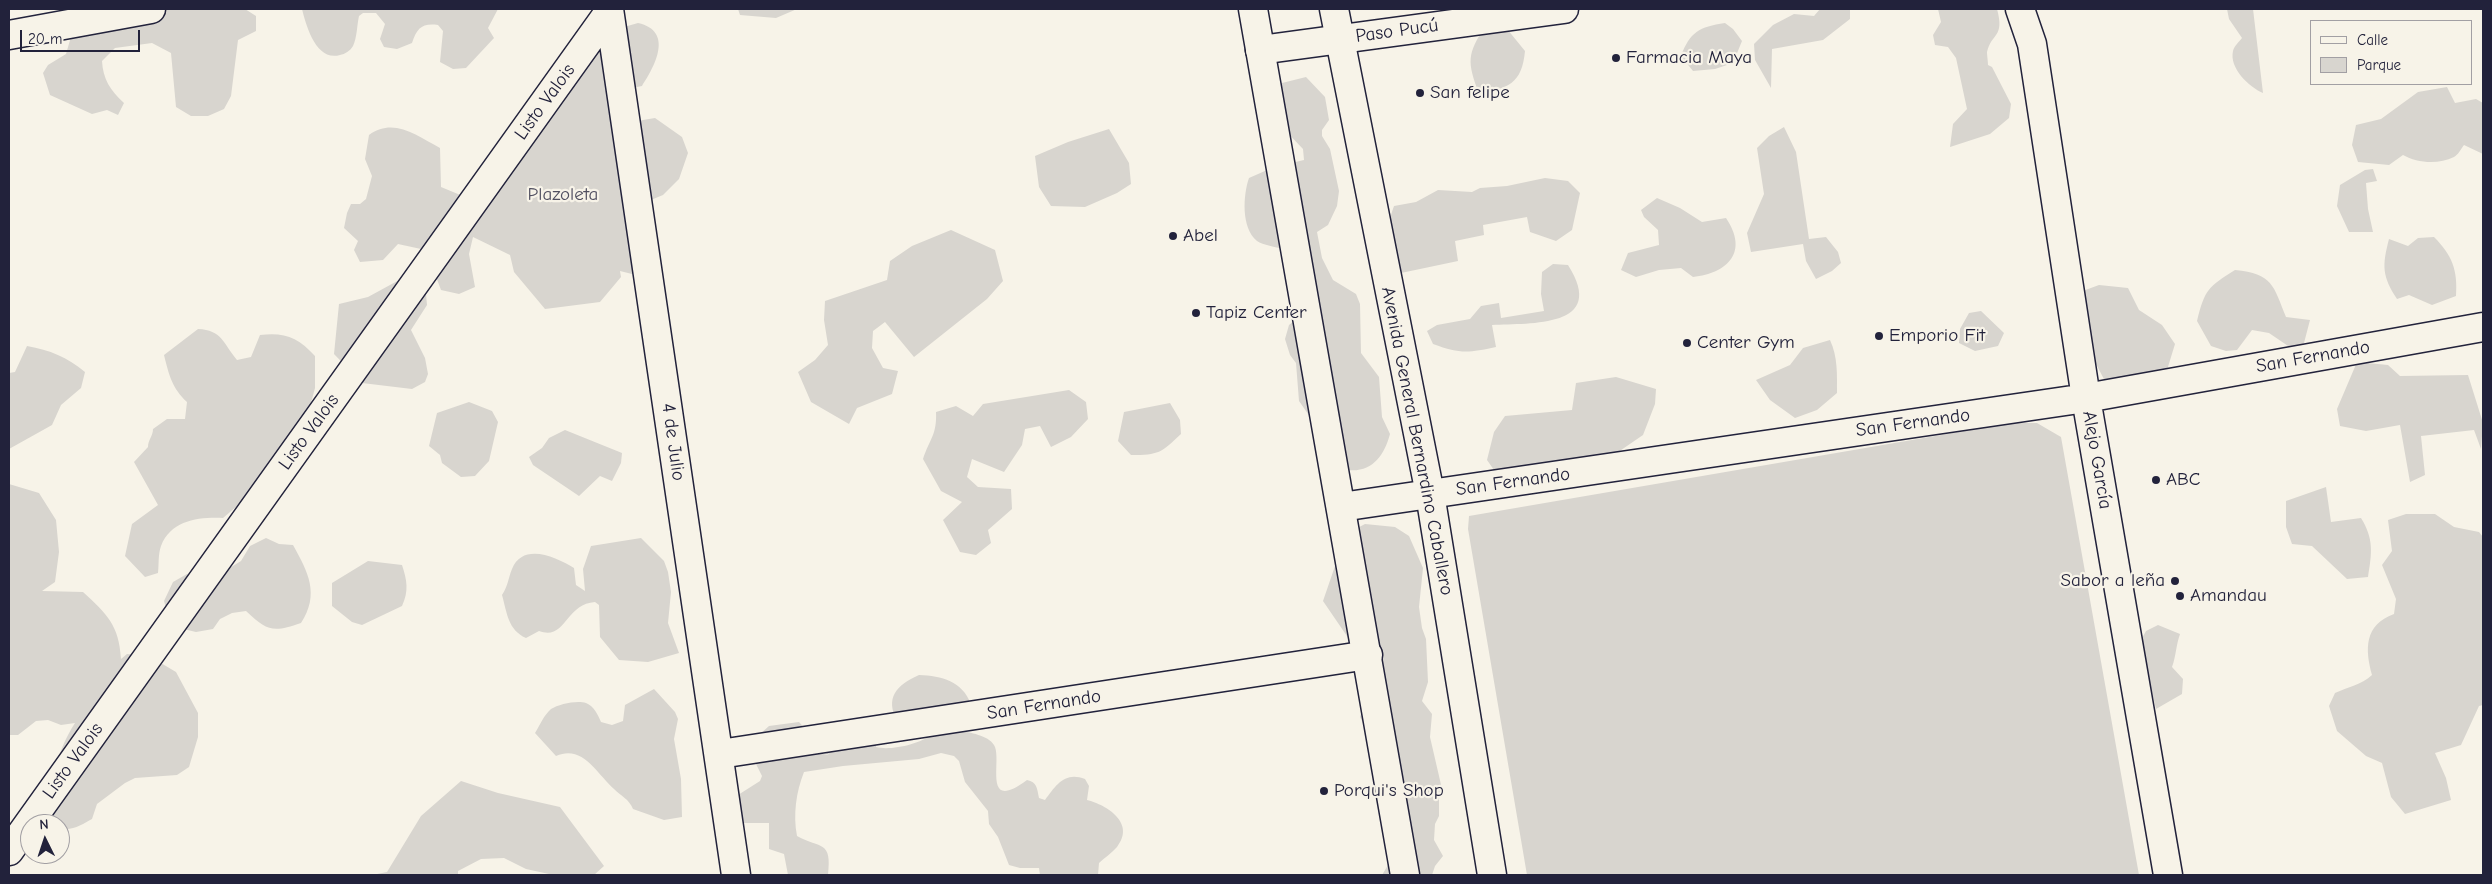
<!DOCTYPE html>
<meta charset="utf-8">
<style>
body{margin:0}
#map{position:relative;width:2492px;height:884px;overflow:hidden;background:#f7f3e8;font-family:"Comic Neue",sans-serif}
canvas{display:block}
.frame{position:absolute;inset:0;border:10px solid #22223b;pointer-events:none}
.legend{position:absolute;left:2310px;top:20px;width:162px;height:65px;box-sizing:border-box;background:#f7f3e8;border:1px solid #a29fa3;margin:0;padding:6px 9px;list-style:none;font-size:15px;color:#22223b}
.legend li{display:flex;align-items:center;gap:10px;height:25px}
.legend b{width:25px;border:1px solid #a29fa3}
.north{position:absolute;left:20px;top:814px;width:50px;height:50px;box-sizing:border-box;background:#f7f3e8;border:1px solid #a29fa3;border-radius:50%;rotate:356deg;font-size:14px;font-weight:700;line-height:20px;text-align:center;color:#22223b}
.north::after{content:'';display:block;margin:auto;width:18px;height:22px;background:#22223b;clip-path:polygon(50% 0,100% 100%,50% 72%,0 100%)}
.scale{position:absolute;left:20px;top:30px;width:120px;height:22px;box-sizing:border-box;border:2px solid #22223b;border-top:0;padding-left:6px;font-size:15px;line-height:18px;white-space:nowrap;color:#22223b;-webkit-text-stroke:4px #f7f3e8;paint-order:stroke}
</style>
<div id="map">
<canvas width="2492" height="884"></canvas>
<div class="frame"></div>
<ul class="legend">
<li><b style="height:6px;background:#f7f3e8"></b>Calle</li>
<li><b style="height:14px;background:#d8d5cf"></b>Parque</li>
</ul>
<div class="north">N</div>
<div class="scale">20 m</div>
</div>
<script>
const ctx = document.querySelector('canvas').getContext('2d');
ctx.lineJoin = 'round';
function fill(path, color) { ctx.fillStyle = color; ctx.fill(path, 'evenodd'); }
function trace(path, color, width, dash) { ctx.strokeStyle = color; ctx.lineWidth = width; ctx.lineCap = dash ? 'butt' : 'round'; ctx.setLineDash(dash || []); ctx.stroke(path); }
function drawText(font, color, halo, rows, align = 'center') {
  ctx.font = font + ' "Comic Neue",sans-serif'; ctx.lineWidth = 4.5; ctx.setLineDash([]); ctx.textBaseline = 'middle'; ctx.strokeStyle = halo; ctx.fillStyle = color; for (const [text, x, y, turn = 0] of rows) {
    ctx.save(); ctx.translate(x, y); ctx.rotate((+turn || 0) * Math.PI / 180); ctx.textAlign = isNaN(turn) ? turn : align; if (halo) ctx.strokeText(text, 0, 0); ctx.fillText(text, 0, 0); ctx.restore();
  }
}
const green = new Path2D(`
 M 79,9 L 245,9 L 256,16 L 256,31 L 238,40 L 231,96 L 224,109 L 208,116 L 191,116 L 176,107 L 171,53 L 152,43 L 115,48 L 102,61 C 103,79 110,90 124,103 L 118,115 L 107,110 L 92,114 L 50,95 L 43,73 L 48,65 L 66,54 Z
 M 302,9 L 498,9 L 488,28 L 494,38 L 466,68 L 453,69 L 440,62 L 443,31 L 438,25 C 422,23 417,28 412,43 L 397,49 L 384,47 L 380,39 L 385,24 L 376,13 L 363,13 L 359,16 C 357,25 357,38 353,46 C 350,51 345,54 340,55 C 316,62 306,25 302,9 Z
 M 738,9 L 797,9 L 776,18 L 740,15 Z
 M 1820,9 L 1850,9 L 1850,19 L 1823,40 L 1772,49 L 1771,88 L 1755,60 L 1754,44 L 1773,25 L 1794,14 L 1814,16 Z
 M 1938,9 L 1997,9 C 2005,38 1991,33 1987,52 C 1987,55 1988,61 1988,65 L 1992,67 L 2011,104 L 2009,118 L 1990,134 L 1950,147 L 1953,124 L 1967,109 L 1956,58 L 1948,47 L 1935,45 L 1933,35 L 1941,22 Z
 M 2227,9 L 2253,9 L 2263,93 C 2249,87 2229,68 2233,51 C 2234,46 2239,42 2242,38 L 2229,19 Z
 M 638,23 C 674,31 655,66 642,86 L 632,88 L 617,29 Z
 M 1725,23 L 1733,29 L 1742,41 L 1733,63 L 1715,69 L 1693,71 L 1681,56 C 1690,32 1699,27 1725,23 Z
 M 1503,24 L 1525,51 C 1522,84 1508,88 1479,94 C 1467,61 1467,55 1485,26 Z
 M 602,40 L 637,121 L 655,118 L 682,137 L 688,153 L 679,179 L 663,195 L 646,202 L 636,275 L 620,271 L 621,277 L 600,302 L 545,309 L 514,272 L 510,255 L 473,237 L 469,254 L 475,287 L 459,294 L 441,290 L 435,274 L 419,259 L 421,249 L 398,244 L 383,260 L 360,262 L 354,250 L 358,241 L 344,228 L 347,213 L 351,204 L 360,204 L 366,199 L 372,176 L 365,159 L 369,135 C 394,117 417,136 440,148 L 441,187 L 470,199 Z
 M 1306,77 L 1325,97 L 1329,120 L 1322,130 L 1322,136 L 1330,149 L 1339,191 L 1337,206 L 1328,225 L 1317,232 L 1322,258 L 1333,280 L 1356,294 L 1360,304 L 1361,353 L 1379,377 L 1382,417 L 1390,434 C 1384,456 1372,473 1347,470 L 1299,401 L 1296,363 L 1290,355 L 1285,339 L 1289,325 L 1301,315 L 1283,249 C 1276,247 1263,245 1257,241 C 1241,228 1243,195 1249,178 L 1274,167 L 1304,160 L 1303,149 L 1282,127 L 1278,84 Z
 M 2447,87 L 2455,103 L 2476,99 L 2483,103 L 2483,154 L 2464,145 C 2461,149 2458,155 2454,157 C 2438,165 2417,163 2403,155 L 2389,165 L 2358,162 L 2352,145 L 2356,125 L 2381,119 L 2418,92 Z
 M 1784,127 L 1796,152 L 1809,239 L 1826,237 L 1838,252 L 1841,263 L 1832,271 L 1816,279 L 1806,261 L 1803,244 L 1751,252 L 1747,233 L 1764,194 L 1757,148 L 1769,136 Z
 M 1109,129 L 1129,163 L 1131,184 L 1117,193 L 1085,207 L 1051,206 L 1039,187 L 1035,156 L 1068,142 Z
 M 2373,169 L 2377,181 L 2366,183 L 2368,209 L 2373,232 L 2349,232 L 2337,206 L 2340,185 L 2365,170 Z
 M 1545,178 L 1568,181 L 1580,193 L 1572,230 L 1556,241 L 1530,232 L 1527,217 L 1483,225 L 1484,235 L 1455,241 L 1458,261 L 1401,273 C 1386,249 1384,233 1394,206 L 1416,202 L 1438,190 L 1472,192 L 1480,188 L 1507,186 Z
 M 1657,198 L 1680,208 L 1702,222 L 1726,218 C 1749,252 1728,273 1693,277 L 1681,268 L 1659,270 L 1636,277 L 1621,270 L 1628,253 L 1659,245 L 1658,230 L 1644,217 L 1641,210 Z
 M 951,230 L 995,250 L 1003,281 L 987,299 L 914,357 L 885,322 L 873,331 L 872,348 L 883,368 L 898,371 L 892,394 L 857,408 L 849,424 L 811,402 L 798,372 L 815,360 L 828,345 L 824,320 L 825,301 L 887,280 L 890,261 L 912,246 Z
 M 2434,237 C 2452,255 2458,270 2456,296 L 2432,305 L 2409,295 L 2397,299 C 2382,276 2382,266 2389,239 L 2408,246 L 2418,238 Z
 M 1553,264 L 1568,265 C 1608,328 1531,323 1492,325 L 1496,347 C 1468,353 1460,354 1433,344 L 1427,331 L 1437,325 L 1470,319 L 1481,306 L 1499,303 L 1501,318 L 1544,311 L 1541,294 L 1542,272 Z
 M 2235,270 C 2273,274 2273,285 2286,317 L 2310,320 L 2304,343 L 2294,350 L 2269,333 L 2252,330 L 2237,350 L 2226,351 L 2211,346 L 2197,321 C 2205,289 2208,287 2235,270 Z
 M 401,279 L 415,283 L 426,294 L 427,305 L 411,330 L 425,358 L 428,374 L 425,382 L 412,389 L 362,383 L 334,354 L 339,304 L 368,297 Z
 M 2099,285 L 2128,288 L 2139,310 L 2162,325 L 2175,344 L 2167,370 L 2106,383 L 2095,362 L 2079,352 L 2080,292 Z
 M 1981,311 L 2004,333 L 1998,346 L 1975,351 L 1959,343 L 1960,329 L 1969,313 Z
 M 198,329 C 222,330 223,343 237,360 L 251,357 L 260,335 C 284,332 298,337 315,356 L 315,388 L 305,425 L 243,501 L 223,518 C 199,517 171,520 161,546 C 158,554 159,565 158,573 L 145,577 L 125,556 L 132,524 L 158,505 L 134,462 L 148,447 C 148,440 153,436 153,429 L 167,419 L 185,419 L 187,402 C 172,388 169,375 164,355 Z
 M 1830,340 C 1838,357 1837,375 1837,393 L 1817,410 L 1795,418 L 1770,400 L 1756,380 L 1790,365 L 1803,348 Z
 M 27,346 C 50,350 67,357 85,372 L 81,388 L 61,405 L 52,425 L 9,449 L 9,373 L 15,372 Z
 M 2357,362 L 2388,365 L 2400,376 L 2468,375 L 2483,423 L 2481,449 L 2474,430 L 2421,436 L 2425,475 L 2410,482 L 2400,425 L 2366,431 L 2340,426 L 2337,409 Z
 M 1616,377 L 1656,389 L 1655,404 L 1643,435 L 1592,470 L 1503,483 L 1487,460 L 1494,432 L 1505,416 L 1572,410 L 1576,383 Z
 M 1069,390 L 1086,402 L 1088,419 L 1071,437 L 1051,447 L 1040,426 L 1025,429 L 1022,445 L 1004,472 L 972,459 L 967,477 L 978,487 L 1011,489 L 1012,509 L 988,530 L 991,543 L 976,555 L 960,552 L 943,520 L 962,502 L 941,491 L 923,459 C 930,438 937,435 936,412 L 956,406 L 973,416 L 983,404 Z
 M 469,402 L 492,411 L 498,422 L 489,461 L 475,476 L 461,477 L 442,463 L 440,455 L 429,446 L 437,413 Z
 M 1170,403 L 1180,420 L 1181,434 C 1161,453 1159,455 1131,455 L 1118,441 L 1124,412 Z
 M 2011,423 L 2037,423 L 2061,437 L 2139,875 L 1527,875 L 1468,529 L 1469,516 Z
 M 565,430 L 622,453 L 621,463 L 612,481 L 600,476 L 579,496 L 533,465 L 529,457 L 542,448 L 549,438 Z
 M 9,484 L 39,493 L 56,520 L 59,552 L 55,582 L 42,591 L 83,592 C 107,614 119,625 121,659 L 127,654 L 149,656 L 176,672 L 198,713 L 198,737 L 189,767 L 177,775 L 135,778 L 125,783 L 97,804 L 92,819 C 83,824 71,832 60,828 L 60,824 L 46,823 C 49,788 56,752 75,723 L 61,725 L 48,720 L 36,721 L 18,735 L 9,735 Z
 M 2326,487 L 2331,522 L 2361,518 C 2374,539 2372,553 2368,577 L 2347,579 L 2312,546 L 2292,544 L 2286,527 L 2286,501 Z
 M 2406,514 L 2435,514 L 2454,527 L 2479,532 L 2483,537 L 2483,705 L 2479,706 L 2461,745 L 2435,753 L 2446,778 L 2451,800 L 2405,814 L 2391,797 L 2382,763 L 2366,756 L 2337,731 L 2329,706 L 2335,693 C 2348,687 2361,685 2372,675 C 2365,649 2364,625 2394,614 L 2396,599 L 2382,565 L 2392,551 L 2388,520 Z
 M 1365,524 L 1395,527 L 1409,536 L 1423,568 L 1419,607 L 1422,628 L 1426,639 L 1428,682 L 1422,701 L 1432,714 L 1430,737 L 1442,789 L 1439,799 L 1439,816 L 1435,824 L 1434,840 L 1443,856 L 1435,866 L 1432,875 L 1382,875 L 1396,852 L 1376,794 L 1380,782 L 1370,737 L 1360,717 L 1366,699 L 1351,642 L 1323,601 L 1346,534 Z
 M 266,538 L 279,544 L 293,545 C 308,572 320,594 301,623 C 273,633 267,631 246,611 L 232,613 L 220,619 L 213,629 L 196,632 L 171,626 L 164,601 L 173,582 L 187,574 L 220,574 L 241,561 L 250,546 Z
 M 641,538 L 664,561 L 668,572 L 671,592 L 668,623 L 679,653 L 648,662 L 619,660 L 600,637 L 599,605 L 595,602 C 565,604 566,641 539,631 L 526,638 C 508,630 507,613 502,595 C 508,586 508,579 512,569 C 523,542 556,557 574,568 L 576,585 L 585,591 L 583,569 L 591,546 Z
 M 368,561 L 402,565 C 407,580 409,591 402,606 L 362,625 L 352,622 L 332,606 L 332,583 Z
 M 2158,625 L 2180,634 C 2176,645 2176,656 2172,667 L 2183,679 L 2182,694 L 2156,709 L 2140,642 L 2146,631 Z
 M 919,675 C 942,676 962,681 971,704 L 959,730 C 970,733 988,735 994,745 C 1003,759 981,814 1027,780 C 1037,782 1037,788 1039,798 L 1045,800 C 1056,785 1065,771 1085,779 L 1089,786 L 1087,800 C 1107,805 1136,823 1117,847 C 1112,853 1104,858 1099,863 L 1098,875 L 1040,875 L 1039,868 L 1020,868 L 1009,865 L 998,837 L 989,824 L 988,811 L 965,782 L 959,761 L 954,756 L 941,753 L 919,759 L 843,766 L 804,772 C 796,792 793,815 797,836 C 821,849 832,840 828,875 L 788,875 L 784,854 L 769,849 L 769,823 L 740,823 L 738,795 L 760,781 L 762,776 L 749,750 L 749,744 L 769,726 L 799,722 L 808,732 L 812,752 L 829,755 L 815,748 L 876,737 L 876,747 C 890,751 920,744 931,735 L 897,721 C 885,698 896,685 919,675 Z
 M 654,689 L 675,712 L 678,719 L 674,739 L 681,779 L 682,817 L 664,820 L 633,809 C 629,799 621,796 614,789 C 597,774 583,744 556,756 L 535,733 C 540,725 544,715 551,709 C 559,704 577,700 586,703 C 594,706 598,715 601,722 L 612,725 L 623,721 L 625,705 Z
 M 461,781 L 498,793 L 560,807 L 604,866 L 594,875 L 549,874 L 526,869 L 504,858 L 481,859 L 458,871 L 458,875 L 372,875 L 387,872 L 421,816 Z`);
const minor = new Path2D(`
 M 609,9 L 736,875
 M 2020,9 L 2032,44 L 2086,398 L 2168,875
 M 1341,507 L 2086,398 L 2483,327
 M 720,754 L 1368,655
 M 9,851 L 609,12`);
const tertiary = new Path2D(`
 M 9,35 L 151,9
 M 1260,50 L 1564,9`);
const primary = new Path2D(`
 M 1253,9 L 1405,875
 M 1334,9 L 1430,494 L 1492,875`);
const markers = [
 [1616,58,5,"#22223b"],
 [1420,93,5,"#22223b"],
 [1173,236,5,"#22223b"],
 [1196,313,5,"#22223b"],
 [1879,336,5,"#22223b"],
 [1687,343,5,"#22223b"],
 [2156,480,5,"#22223b"],
 [2175,581,5,"#22223b"],
 [2180,596,5,"#22223b"],
 [1324,791,5,"#22223b"]
];
const streetNames = [
 ["Paso Pucú",1397,31,-8],
 ["Listo Valois",545,102,-54],
 ["San Fernando",2313,357,-10],
 ["San Fernando",1913,423,-8],
 ["Listo Valois",309,432,-54],
 ["Avenida General Bernardino Caballero",1417,441,79],
 ["4 de Julio",673,442,82],
 ["Alejo García",2097,460,80],
 ["San Fernando",1513,482,-8],
 ["San Fernando",1044,705,-9],
 ["Listo Valois",73,761,-54]
];
const poiNames = [
 ["Farmacia Maya",1626,58],
 ["San felipe",1430,93],
 ["Abel",1183,236],
 ["Tapiz Center",1206,313],
 ["Emporio Fit",1889,336],
 ["Center Gym",1697,343],
 ["ABC",2166,480],
 ["Sabor a leña",2165,581,"right"],
 ["Amandau",2190,596],
 ["Porqui's Shop",1334,791]
];
const parkNames = [
 ["Plazoleta",563,195]
];
fill(green, '#d8d5cf');
trace(minor, '#22223b', 31);
trace(tertiary, '#22223b', 31);
trace(primary, '#22223b', 31);
trace(minor, '#f7f3e8', 28);
trace(tertiary, '#f7f3e8', 28);
trace(primary, '#f7f3e8', 28);
for (const [x, y, r, color] of markers) { const dot = new Path2D(); dot.arc(x, y, r, 0, 2 * Math.PI); ctx.fillStyle = color; ctx.fill(dot); trace(dot, '#f7f3e8', 2); }
drawText('19px', '#22223b', '#f7f3e8', streetNames);
drawText('19px', '#22223b', '#f7f3e8', poiNames, 'left');
drawText('19px', '#504f60', '#f7f3e8', parkNames);
</script>
